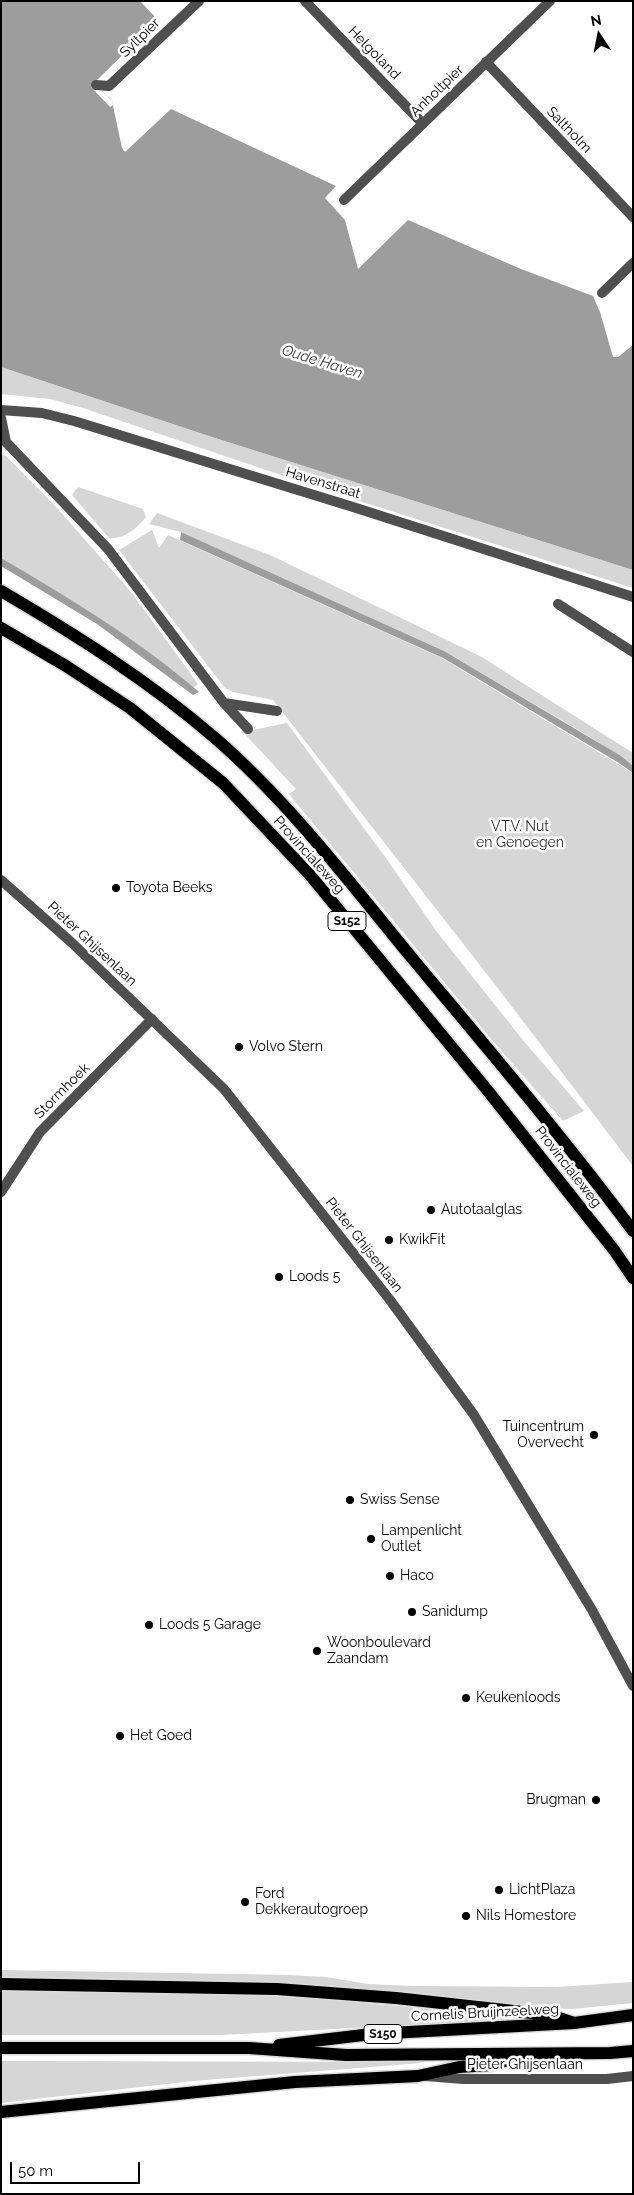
<!DOCTYPE html>
<style>
body{margin:0}
#map{position:relative;width:634px;height:2195px;overflow:hidden;background:#fff;font-family:Raleway,sans-serif}
canvas{display:block}
.frame{position:absolute;inset:0;border:2px solid #000;pointer-events:none}
.north{position:absolute;left:574px;top:10px;width:50px;height:50px;-webkit-text-stroke:4px #fff;paint-order:stroke;rotate:349deg;font-size:14px;font-weight:700;line-height:20px;text-align:center;color:#000}
.north::after{content:'';display:block;margin:auto;width:18px;height:22px;background:#000;clip-path:polygon(50% 0,100% 100%,50% 72%,0 100%)}
.scale{position:absolute;left:10px;top:2162px;width:130px;height:22px;box-sizing:border-box;border:2px solid #000;border-top:0;padding-left:6px;font-size:15px;line-height:18px;white-space:nowrap;color:#000;-webkit-text-stroke:4px #fff;paint-order:stroke}
</style>
<div id="map">
<canvas width="634" height="2195"></canvas>
<div class="frame"></div>
<div class="north">N</div>
<div class="scale">50 m</div>
</div>
<script>
const ctx = document.querySelector('canvas').getContext('2d');
ctx.lineJoin = 'round';
function fill(path, color) { ctx.fillStyle = color; ctx.fill(path, 'evenodd'); }
function trace(path, color, width, dash) { ctx.strokeStyle = color; ctx.lineWidth = width; ctx.lineCap = dash ? 'butt' : 'round'; ctx.setLineDash(dash || []); ctx.stroke(path); }
function drawText(font, color, halo, rows, align = 'center') {
  ctx.font = font + ' Raleway,sans-serif'; ctx.lineWidth = 5; ctx.setLineDash([]); ctx.textBaseline = 'middle'; ctx.strokeStyle = halo; ctx.fillStyle = color; for (const [text, x, y, turn = 0] of rows) {
    ctx.save(); ctx.translate(x, y); ctx.rotate((+turn || 0) * Math.PI / 180); ctx.textAlign = isNaN(turn) ? turn : align; if (halo) ctx.strokeText(text, 0, 0); ctx.fillText(text, 0, 0); ctx.restore();
  }
}
const green = new Path2D(`
 M 1,367 L 212,437 L 633,570 L 633,588 L 325,490 L 83,408 L 50,399 L 1,394 Z
 M 1,454 L 6,456 L 57,508 L 132,593 L 198,684 L 193,688 L 151,655 L 1,558 Z
 M 78,487 L 143,509 L 146,517 C 136,529 125,539 109,538 L 72,495 Z
 M 157,513 L 270,555 L 480,656 L 633,753 L 633,766 L 590,737 L 444,651 L 181,532 L 149,524 Z
 M 152,530 L 159,548 L 168,535 L 442,658 L 633,773 L 633,1166 L 500,991 L 273,700 L 233,692 L 225,688 L 119,550 Z
 M 287,723 L 388,861 L 437,932 L 522,1039 L 584,1111 L 563,1121 L 491,1039 L 289,794 L 296,789 L 243,732 Z
 M 2,1970 L 289,1975 L 326,1977 L 368,1984 L 414,1986 L 557,1987 L 633,1982 L 633,2003 L 573,2009 L 545,2008 L 442,1996 L 282,1984 L 1,1978 Z
 M 1,1991 L 226,1993 L 300,1997 L 505,2016 L 504,2020 L 221,2035 L 1,2035 Z
 M 1,2061 L 421,2062 L 422,2063 L 193,2081 L 1,2103 Z`);
const water = new Path2D(`
 M 1,1 L 140,1 L 158,20 L 94,83 L 112,101 L 122,148 L 125,152 L 171,109 L 336,186 L 325,198 L 345,220 L 358,269 L 408,220 L 521,269 L 593,296 L 600,312 L 613,357 L 618,357 L 633,345 L 633,570 L 212,437 L 1,367 Z
 M 181,532 L 444,651 L 621,756 L 633,766 L 633,773 L 619,763 L 443,658 L 180,540 Z
 M 1,558 C 69,598 139,640 199,692 L 193,695 L 97,624 L 1,566 Z`);
const pier = new Path2D(`
 M 94,83 L 112,101 L 113,105 L 110,107 L 91,87 Z`);
const minor = new Path2D(`
 M 305,1 L 423,124
 M 486,62 L 633,217
 M 96,85 L 109,86 L 199,1
 M 344,200 L 550,1
 M 602,293 L 633,263
 M 1,410 L 42,413 L 74,421 L 353,507 L 633,597
 M 1,418 L 6,442 L 108,549 L 224,703 L 277,711
 M 558,604 L 633,652
 M 224,703 L 248,729
 M 1,880 L 71,942 L 224,1089 L 390,1300 L 474,1415 L 592,1610 L 633,1686
 M 1,1192 L 40,1132 L 152,1019
 M 426,2076 L 463,2079 L 607,2079 L 633,2076`);
const primary = new Path2D(`
 M 1,591 C 76,635 149,681 215,738 C 289,802 350,883 412,958 C 487,1048 563,1137 633,1231
 M 1,628 L 66,666 L 130,708 L 223,783 L 310,875 L 488,1091 L 614,1250 L 633,1278
 M 1,1984 L 277,1989 L 396,1998 L 550,2015 L 574,2023
 M 279,2045 L 372,2034 L 574,2023 L 633,2015
 M 1,2048 L 249,2048 L 346,2055 L 610,2053 L 633,2051
 M 1,2112 L 295,2082 L 418,2076 L 459,2067 L 491,2065 L 515,2058`);
const markers = [
 [116,888,5,"#000"],
 [239,1047,5,"#000"],
 [431,1210,5,"#000"],
 [389,1240,5,"#000"],
 [279,1277,5,"#000"],
 [594,1435,5,"#000"],
 [350,1500,5,"#000"],
 [371,1539,5,"#000"],
 [390,1576,5,"#000"],
 [412,1612,5,"#000"],
 [149,1625,5,"#000"],
 [317,1651,5,"#000"],
 [466,1698,5,"#000"],
 [120,1736,5,"#000"],
 [596,1800,5,"#000"],
 [499,1890,5,"#000"],
 [245,1902,5,"#000"],
 [466,1916,5,"#000"]
];
const shields = [
 [347,921,38],
 [383,2034,38]
];
const shieldNames = [
 ["S152",347,921],
 ["S150",383,2034]
];
const streetNames = [
 ["Syltpier",140,38,-44],
 ["Helgoland",374,53,46],
 ["Anholtpier",437,91,-44],
 ["Saltholm",569,130,46],
 ["Havenstraat",323,483,17],
 ["Provincialeweg",309,855,48],
 ["Pieter Ghijsenlaan",92,944,43],
 ["Stormhoek",62,1091,-45],
 ["Provincialeweg",568,1167,52],
 ["Pieter Ghijsenlaan",364,1245,52],
 ["Cornelis Bruijnzeelweg",485,2013,-3],
 ["Pieter Ghijsenlaan",525,2065]
];
const parkNames = [
 ["V.T.V. Nut",520,827],
 ["en Genoegen",520,843]
];
const poiNames = [
 ["Toyota Beeks",126,888],
 ["Volvo Stern",249,1047],
 ["Autotaalglas",441,1210],
 ["KwikFit",399,1240],
 ["Loods 5",289,1277],
 ["Tuincentrum",584,1427,"right"],
 ["Overvecht",584,1443,"right"],
 ["Swiss Sense",360,1500],
 ["Lampenlicht",381,1531],
 ["Outlet",381,1547],
 ["Haco",400,1576],
 ["Sanidump",422,1612],
 ["Loods 5 Garage",159,1625],
 ["Woonboulevard",327,1643],
 ["Zaandam",327,1659],
 ["Keukenloods",476,1698],
 ["Het Goed",130,1736],
 ["Brugman",586,1800,"right"],
 ["LichtPlaza",509,1890],
 ["Ford",255,1894],
 ["Dekkerautogroep",255,1910],
 ["Nils Homestore",476,1916]
];
const waterNames = [
 ["Oude Haven",322,362,17]
];
fill(green, '#d6d6d6');
fill(water, '#9d9d9d');
fill(pier, '#fff');
trace(primary, '#dbdbdb', 15);
trace(minor, '#4f4f4f', 10);
trace(primary, '#000', 12);
for (const [x, y, r, color] of markers) { const dot = new Path2D(); dot.arc(x, y, r, 0, 2 * Math.PI); ctx.fillStyle = color; ctx.fill(dot); trace(dot, '#fff', 2); }
for (const [x, y, w] of shields) { const box = new Path2D(); box.roundRect(x - w / 2, y - 9.5, w, 19, 4); ctx.fillStyle = '#fff'; ctx.fill(box); trace(box, '#000', 1); }
drawText('bold 12px', '#000', null, shieldNames);
drawText('14px', '#000', '#fff', streetNames);
drawText('14px', '#2d2d2d', '#fff', parkNames);
drawText('14px', '#000', '#fff', poiNames, 'left');
drawText('italic 15px', '#3e3e3e', '#fff', waterNames);
</script>
